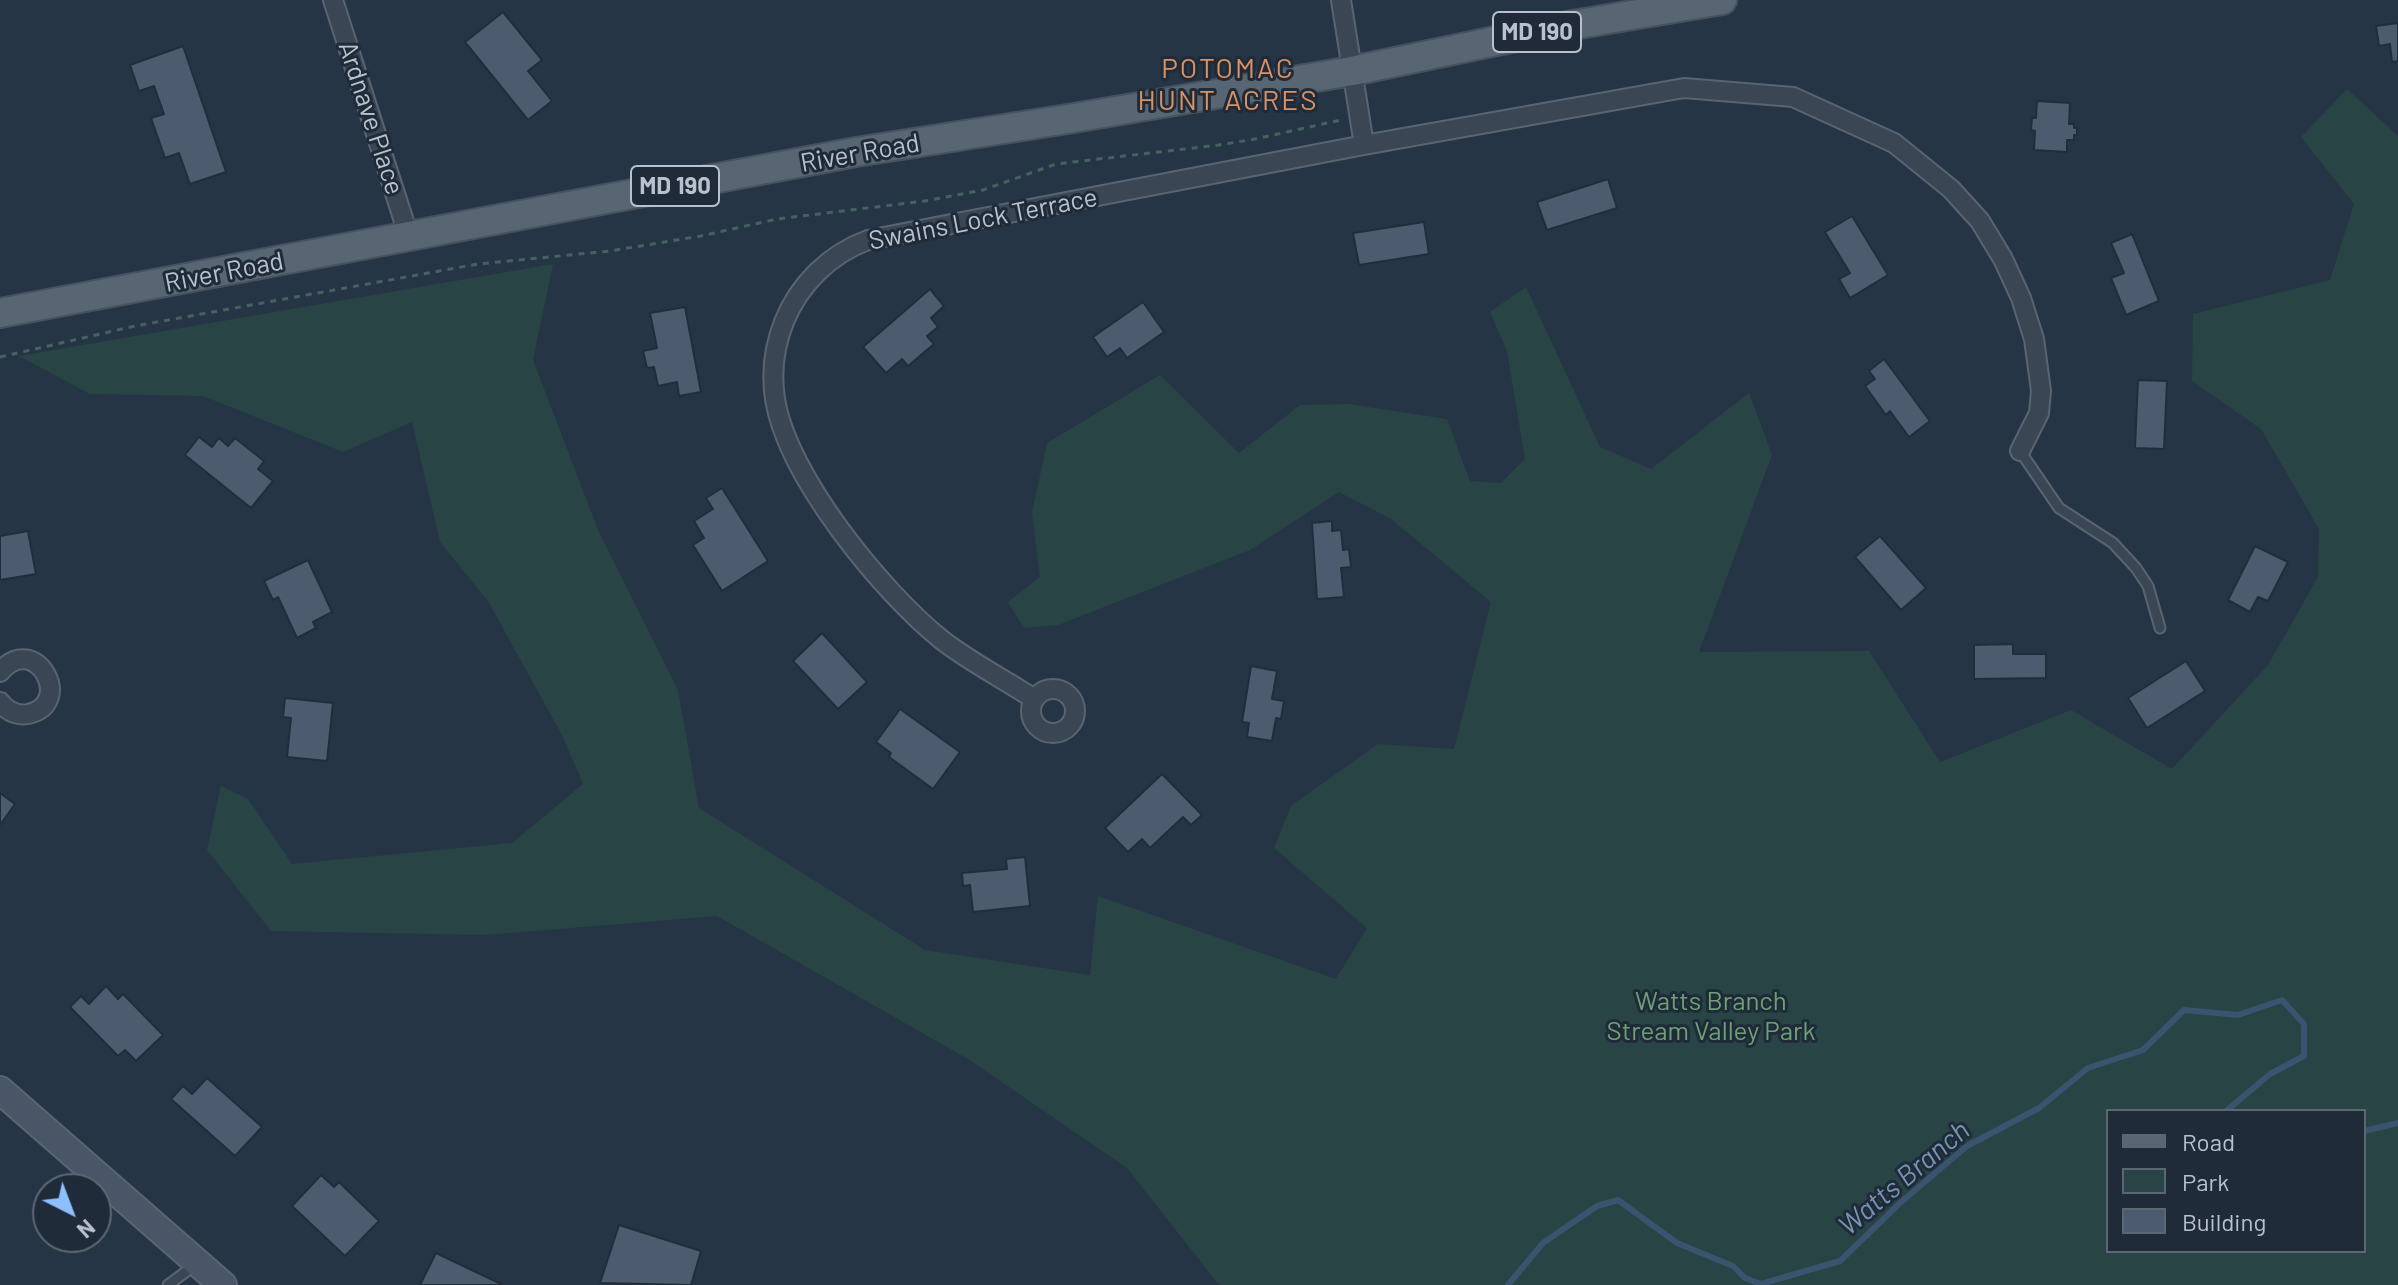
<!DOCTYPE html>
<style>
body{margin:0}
#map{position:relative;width:2398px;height:1285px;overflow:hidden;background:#263545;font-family:Barlow,sans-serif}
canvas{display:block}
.legend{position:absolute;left:2106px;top:1109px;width:260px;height:144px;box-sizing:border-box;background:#1f2b39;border:2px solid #5c6774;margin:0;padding:10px 14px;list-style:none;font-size:24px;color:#b8c1cd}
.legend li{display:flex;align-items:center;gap:16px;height:40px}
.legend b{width:40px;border:2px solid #5c6774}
.north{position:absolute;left:32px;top:1173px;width:80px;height:80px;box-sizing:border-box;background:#1f2b39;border:2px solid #5c6774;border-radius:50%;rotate:138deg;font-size:22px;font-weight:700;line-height:32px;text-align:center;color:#b8c1cd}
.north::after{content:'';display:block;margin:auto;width:28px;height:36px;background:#8dbffd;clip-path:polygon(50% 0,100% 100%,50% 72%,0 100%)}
</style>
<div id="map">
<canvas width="2398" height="1285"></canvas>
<ul class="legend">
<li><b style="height:10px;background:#586674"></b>Road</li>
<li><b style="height:22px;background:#284445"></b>Park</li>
<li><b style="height:22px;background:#4c5c6e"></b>Building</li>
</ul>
<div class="north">N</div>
</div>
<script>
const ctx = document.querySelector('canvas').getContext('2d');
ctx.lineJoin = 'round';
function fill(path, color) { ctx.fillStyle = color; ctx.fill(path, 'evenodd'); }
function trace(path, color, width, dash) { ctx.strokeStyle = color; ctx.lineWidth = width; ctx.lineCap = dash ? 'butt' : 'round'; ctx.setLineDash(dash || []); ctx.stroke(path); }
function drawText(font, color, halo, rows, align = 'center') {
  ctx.font = font + ' Barlow,sans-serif'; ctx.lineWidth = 6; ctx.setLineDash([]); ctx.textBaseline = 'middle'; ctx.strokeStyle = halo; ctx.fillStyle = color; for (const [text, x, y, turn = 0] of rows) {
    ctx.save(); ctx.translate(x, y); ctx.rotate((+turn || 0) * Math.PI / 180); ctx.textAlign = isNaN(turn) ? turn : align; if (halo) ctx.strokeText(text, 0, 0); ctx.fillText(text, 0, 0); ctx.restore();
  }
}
const green = new Path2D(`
 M 2347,89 L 2398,136 L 2398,1285 L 1219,1285 L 1127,1168 L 968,1059 L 717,916 L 485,935 L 271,931 L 207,850 L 221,786 L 248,799 L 292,864 L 512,843 L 583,784 L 563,737 L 488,601 L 440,542 L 412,422 L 343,452 L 203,396 L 90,394 L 19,356 L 553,264 L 533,360 L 598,530 L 678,690 L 699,808 L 925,950 L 1090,975 L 1098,896 L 1336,979 L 1367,928 L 1274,848 L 1291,806 L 1378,744 L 1454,749 L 1491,602 L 1391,519 L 1339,492 L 1250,550 L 1058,625 L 1024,628 L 1008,602 L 1040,577 L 1032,513 L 1047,443 L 1160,375 L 1239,453 L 1300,405 L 1349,404 L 1447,419 L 1470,481 L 1501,483 L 1525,459 L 1507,351 L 1490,312 L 1526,287 L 1600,447 L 1651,469 L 1749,393 L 1772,455 L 1699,652 L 1869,651 L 1940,762 L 2071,710 L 2172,769 L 2268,665 L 2318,577 L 2319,529 L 2261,429 L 2192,381 L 2193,314 L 2330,280 L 2354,204 L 2301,137 ZM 2108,1111 L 2364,1111 L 2364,1251 L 2108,1251 Z`);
const stream = new Path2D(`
 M 2364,1131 L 2398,1123
 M 1508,1285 L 1543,1243 L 1597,1206 L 1618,1200 L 1677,1243 L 1733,1266 L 1745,1278 L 1761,1284 L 1840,1261 L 1900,1203 L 1967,1146 L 2039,1108 L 2088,1068 L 2143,1050 L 2184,1010 L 2238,1015 L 2282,1000 L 2304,1024 L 2304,1056 L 2270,1074 L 2226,1111`);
const building = new Path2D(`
 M 503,12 L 542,60 L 528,71 L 552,101 L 528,120 L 465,42 Z
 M 2398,23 L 2398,61 L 2392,62 L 2390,44 L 2379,46 L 2376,26 Z
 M 183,46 L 226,172 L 190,184 L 179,153 L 165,158 L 151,118 L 164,114 L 154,86 L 139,91 L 130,65 Z
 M 2037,101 L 2070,103 L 2069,124 L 2074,124 L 2074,128 L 2077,128 L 2077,135 L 2074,135 L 2074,140 L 2067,140 L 2067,152 L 2034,150 L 2035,131 L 2031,130 L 2032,118 L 2036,118 Z
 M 1608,179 L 1617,208 L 1547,230 L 1537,202 Z
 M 1852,216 L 1888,275 L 1850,298 L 1839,279 L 1850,273 L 1825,232 Z
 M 1424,222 L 1429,254 L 1359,265 L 1353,233 Z
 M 2132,234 L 2159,301 L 2126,315 L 2111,278 L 2124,273 L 2111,243 Z
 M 930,289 L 944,306 L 931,318 L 938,327 L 927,336 L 934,344 L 908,366 L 902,359 L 886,373 L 863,347 Z
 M 1143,302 L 1164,332 L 1127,358 L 1120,348 L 1107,357 L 1093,337 Z
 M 685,307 L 701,392 L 679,396 L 677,382 L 658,386 L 654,367 L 647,368 L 643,351 L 657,348 L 650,313 Z
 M 1884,359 L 1930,421 L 1909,437 L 1890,411 L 1886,415 L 1865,386 L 1875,379 L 1869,371 Z
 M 2138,380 L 2167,381 L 2164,449 L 2135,448 Z
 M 199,437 L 212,447 L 219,438 L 228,446 L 235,438 L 264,461 L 258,469 L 273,481 L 251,508 L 185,455 Z
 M 722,488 L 768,561 L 722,591 L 693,545 L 704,538 L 694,521 L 713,509 L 706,498 Z
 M 1332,521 L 1332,531 L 1341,530 L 1343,550 L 1349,549 L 1351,567 L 1341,568 L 1344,597 L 1317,599 L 1312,523 Z
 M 28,531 L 36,574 L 0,580 L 0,536 Z
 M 1880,536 L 1926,588 L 1901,610 L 1855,557 Z
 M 2255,546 L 2288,562 L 2268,601 L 2258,597 L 2250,612 L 2228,600 Z
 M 308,560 L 332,612 L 313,622 L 316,628 L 297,638 L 278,597 L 273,600 L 264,581 Z
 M 822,633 L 867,682 L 838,709 L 793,661 Z
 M 2013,644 L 2013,654 L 2046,654 L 2046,678 L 1974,679 L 1974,645 Z
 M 2186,661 L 2205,691 L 2147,728 L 2128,698 Z
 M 1251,666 L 1277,671 L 1272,699 L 1284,701 L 1281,719 L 1276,718 L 1272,741 L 1247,737 L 1249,723 L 1242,722 Z
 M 285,698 L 333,703 L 327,761 L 287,757 L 291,718 L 283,717 Z
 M 900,709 L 960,752 L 933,789 L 889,757 L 891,753 L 876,742 Z
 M 1162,774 L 1202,815 L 1191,825 L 1183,817 L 1150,848 L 1142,839 L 1128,852 L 1105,828 Z
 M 0,793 L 15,804 L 0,825 Z
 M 1025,857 L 1030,906 L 973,912 L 970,885 L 963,886 L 962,873 L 1007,869 L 1006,859 Z
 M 106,986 L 118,999 L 123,994 L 163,1035 L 136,1061 L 125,1050 L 118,1056 L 70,1007 L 81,996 L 89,1004 Z
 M 207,1078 L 262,1127 L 235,1156 L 171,1099 L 183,1086 L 192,1094 Z
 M 321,1175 L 334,1187 L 339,1182 L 379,1221 L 345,1256 L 292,1206 Z
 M 619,1225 L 701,1251 L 691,1285 L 600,1283 Z
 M 436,1253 L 503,1285 L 420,1285 Z`);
const path = new Path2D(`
 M 0,357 L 135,326 L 478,264 L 610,251 L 701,236 L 777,219 L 925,201 L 983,190 L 1056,164 L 1219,145 L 1255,139 L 1341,120`);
const lane = new Path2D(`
 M 2020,451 L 2059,508 L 2113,543 L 2136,568 L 2148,586 L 2160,628
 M 168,1285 L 195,1265`);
const street = new Path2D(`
 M 333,0 L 409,237
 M 1341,0 L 1364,145
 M 0,672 C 35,630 76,704 28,714 C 16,716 7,711 0,702
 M1031 711a22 22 0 1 1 44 0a22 22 0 1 1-44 0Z
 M 1034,699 C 1004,679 970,662 942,640 C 882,592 787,476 775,399 C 771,372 774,347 784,322 C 799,284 830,254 868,240 L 1364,145 L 1684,88 L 1793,97 L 1894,143 L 1951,189 L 1980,221 L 2003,259 L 2021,298 L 2034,339 L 2041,391 L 2039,413 L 2020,451`);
const secondary = new Path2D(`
 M 0,1090 L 223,1285`);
const primary = new Path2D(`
 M 0,313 L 856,152 L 1074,118 L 1352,71 L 1573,25 L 1722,0`);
const shields = [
 [1537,32,88],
 [675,186,88]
];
const shieldNames = [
 ["MD 190",1537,32],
 ["MD 190",675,186]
];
const streetNames = [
 ["Ardnave Place",371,118,72],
 ["River Road",860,153,-10],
 ["Swains Lock Terrace",983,219,-11],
 ["River Road",224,272,-11]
];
const parkNames = [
 ["Watts Branch",1711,1001],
 ["Stream Valley Park",1711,1031]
];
const neighbourhoodNames = [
 ["POTOMAC",1228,69],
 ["HUNT ACRES",1228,101]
];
const waterNames = [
 ["Watts Branch",1904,1178,-40]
];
fill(green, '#284445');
trace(stream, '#3a536e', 6);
fill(building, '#4c5c6e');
trace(building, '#212d3b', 2);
trace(lane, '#596471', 13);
trace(street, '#596471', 22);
trace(secondary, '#596471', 30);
trace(primary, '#475260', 32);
trace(path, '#466161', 3, [6, 6]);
trace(lane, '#3a4654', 9);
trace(street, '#3a4654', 18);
trace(secondary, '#485667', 26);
trace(primary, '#586674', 28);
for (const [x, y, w] of shields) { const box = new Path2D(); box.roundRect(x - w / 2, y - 20, w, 40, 6); ctx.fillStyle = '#1f2b39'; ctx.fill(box); trace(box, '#b8c1cd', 2); }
drawText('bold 24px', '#b8c1cd', null, shieldNames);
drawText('26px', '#b8c1cd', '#1f2b39', streetNames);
drawText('26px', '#6ea076', '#1f2b39', parkNames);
ctx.letterSpacing = '2px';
drawText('28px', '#dc9164', '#1f2b39', neighbourhoodNames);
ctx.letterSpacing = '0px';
drawText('italic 28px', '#7694b2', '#1f2b39', waterNames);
</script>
